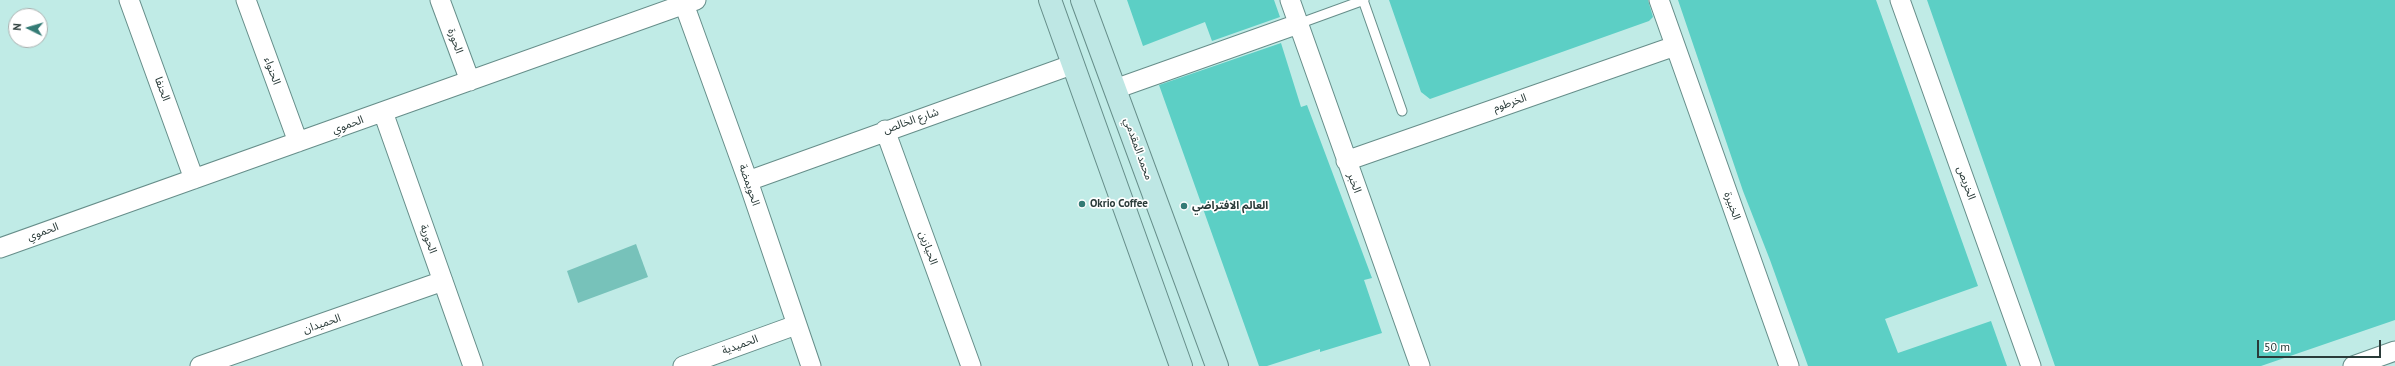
<!DOCTYPE html>
<meta charset="utf-8">
<style>
body{margin:0}
#map{position:relative;width:2395px;height:366px;overflow:hidden;background:#c0ebe6;font-family:"PT Sans",sans-serif}
canvas{display:block}
.north{position:absolute;left:8px;top:8px;width:40px;height:40px;box-sizing:border-box;background:#fff;border:1px solid #aab1b0;border-radius:50%;rotate:275deg;font-size:11px;font-weight:700;line-height:16px;text-align:center;color:#2a3b39}
.north::after{content:'';display:block;margin:auto;width:14px;height:18px;background:#347b75;clip-path:polygon(50% 0,100% 100%,50% 72%,0 100%)}
.scale{position:absolute;left:2257px;top:340px;width:124px;height:18px;box-sizing:border-box;border:2px solid #2a3b39;border-top:0;padding-left:5px;font-size:12px;line-height:14px;white-space:nowrap;color:#2a3b39;-webkit-text-stroke:3px #fff;paint-order:stroke}
</style>
<div id="map">
<canvas width="2395" height="366"></canvas>
<div class="north">N</div>
<div class="scale">50 m</div>
</div>
<script>
const ctx = document.querySelector('canvas').getContext('2d');
ctx.lineJoin = 'round';
function fill(path, color) { ctx.fillStyle = color; ctx.fill(path, 'evenodd'); }
function trace(path, color, width, dash) { ctx.strokeStyle = color; ctx.lineWidth = width; ctx.lineCap = dash ? 'butt' : 'round'; ctx.setLineDash(dash || []); ctx.stroke(path); }
function drawText(font, color, halo, rows, align = 'center') {
  ctx.font = font + ' "PT Sans","Noto Sans Arabic",sans-serif'; ctx.lineWidth = 3.5; ctx.setLineDash([]); ctx.textBaseline = 'middle'; ctx.strokeStyle = halo; ctx.fillStyle = color; for (const [text, x, y, turn = 0] of rows) {
    ctx.save(); ctx.translate(x, y); ctx.rotate((+turn || 0) * Math.PI / 180); ctx.textAlign = isNaN(turn) ? turn : align; if (halo) ctx.strokeText(text, 0, 0); ctx.fillText(text, 0, 0); ctx.restore();
  }
}
const green = new Path2D(`
 M 636,244 L 648,277 L 578,303 L 567,271 Z`);
const building = new Path2D(`
 M 1127,0 L 1274,0 L 1280,17 L 1212,41 L 1205,22 L 1143,46 Z
 M 1389,0 L 1648,0 L 1653,17 L 1649,21 L 1430,99 L 1421,92 Z
 M 1678,0 L 1876,0 L 1978,286 L 1885,319 L 1898,353 L 1991,321 L 2007,366 L 1808,366 L 1770,260 L 1743,191 Z
 M 1927,0 L 2395,0 L 2395,320 L 2261,366 L 2055,366 Z
 M 1281,43 L 1301,107 L 1307,105 L 1372,278 L 1364,280 L 1382,333 L 1320,352 L 1320,349 L 1267,366 L 1259,366 L 1159,85 Z`);
const lane = new Path2D(`
 M 1363,0 L 1402,111
 M 1298,24 L 1364,0`);
const street = new Path2D(`
 M 129,0 L 194,179
 M 246,0 L 298,142
 M 440,0 L 470,81
 M 1290,0 L 1420,366
 M 1659,0 L 1789,366
 M 1900,0 L 2031,366
 M 684,4 L 748,181 L 811,366
 M 1115,89 L 1298,24
 M 383,112 L 473,366
 M 885,130 L 971,366
 M 1346,161 L 1675,46
 M 748,181 L 1074,64
 M 0,248 L 696,0
 M 200,366 L 443,281
 M 683,366 L 796,325
 M 2353,366 L 2395,351`);
const secondary = new Path2D(`
 M 1050,0 L 1181,366
 M 1082,0 L 1217,366`);
const markers = [
 [1082,204,4,"#347b75"],
 [1184,206,4,"#347b75"]
];
const streetNames = [
 ["الحورة",455,41,70],
 ["الحنواء",272,71,70],
 ["الحنفا",162,89,70],
 ["الخرطوم",1510,103,-19],
 ["شارع الخالص",911,121,-19],
 ["الحموي",348,125,-20],
 ["محمد المقدمي",1138,149,70],
 ["الخبر",1354,183,70],
 ["الخريص",1966,183,70],
 ["الحويمضة",749,185,71],
 ["الخبيرة",1732,206,70],
 ["الحموي",43,232,-20],
 ["الحورية",428,239,70],
 ["الحيازين",928,248,70],
 ["الحميدان",322,324,-19],
 ["الحميدية",740,345,-20]
];
const poiNames = [
 ["Okrio Coffee",1090,204],
 ["العالم الافتراضي",1192,206]
];
fill(green, '#77c2ba');
fill(building, '#5ccfc5');
trace(lane, '#668e8a', 11);
trace(street, '#668e8a', 21);
trace(secondary, '#668e8a', 24);
trace(lane, '#fff', 9);
trace(street, '#fff', 19);
trace(secondary, '#bee7e4', 22);
for (const [x, y, r, color] of markers) { const dot = new Path2D(); dot.arc(x, y, r, 0, 2 * Math.PI); ctx.fillStyle = color; ctx.fill(dot); trace(dot, '#fff', 1.5); }
drawText('11px', '#2a3b39', '#fff', streetNames);
drawText('bold 11px', '#2a3b39', '#fff', poiNames, 'left');
</script>
